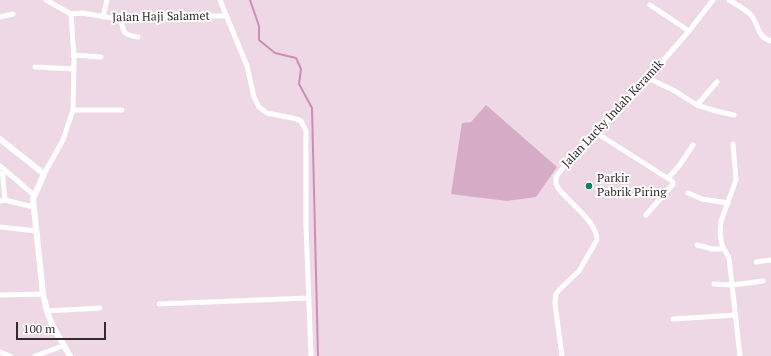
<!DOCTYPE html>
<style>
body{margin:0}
#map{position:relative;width:771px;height:356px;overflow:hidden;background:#eed8e5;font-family:"PT Serif",serif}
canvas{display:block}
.scale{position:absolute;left:16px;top:322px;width:90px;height:18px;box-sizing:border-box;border:2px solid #332b30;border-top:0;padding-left:5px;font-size:12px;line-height:14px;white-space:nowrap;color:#332b30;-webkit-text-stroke:3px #fff;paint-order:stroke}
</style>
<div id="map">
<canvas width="771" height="356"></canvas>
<div class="scale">100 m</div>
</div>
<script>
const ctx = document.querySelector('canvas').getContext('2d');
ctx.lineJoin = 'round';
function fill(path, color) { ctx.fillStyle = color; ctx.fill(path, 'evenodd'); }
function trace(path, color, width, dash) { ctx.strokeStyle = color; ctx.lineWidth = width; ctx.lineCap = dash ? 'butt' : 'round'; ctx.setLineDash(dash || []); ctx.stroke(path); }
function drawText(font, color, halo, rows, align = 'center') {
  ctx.font = font + ' "PT Serif",serif'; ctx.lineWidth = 4; ctx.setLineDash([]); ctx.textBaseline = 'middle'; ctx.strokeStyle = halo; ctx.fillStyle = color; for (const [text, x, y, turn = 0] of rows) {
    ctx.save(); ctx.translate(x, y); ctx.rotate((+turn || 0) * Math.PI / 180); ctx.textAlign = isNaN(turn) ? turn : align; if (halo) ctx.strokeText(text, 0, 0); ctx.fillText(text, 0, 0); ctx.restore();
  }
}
const green = new Path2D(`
 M 486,105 L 557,167 L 536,197 L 507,201 L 451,194 L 462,123 L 471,122 Z`);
const stream = new Path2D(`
 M 250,0 L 259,26 L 259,40 L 275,53 L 296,58 L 301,69 L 299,84 L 312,108 L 318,356`);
const minor = new Path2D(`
 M 220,0 L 247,66 L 254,97 L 259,107 L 267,113 L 297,119 L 301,121 L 306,131 L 306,226 L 311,356
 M 729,0 C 736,4 745,9 750,14 C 760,24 755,36 771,41
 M 650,5 L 689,31
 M 71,14 L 82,13 L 118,19 L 165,16 L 227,16
 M 0,17 L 13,14
 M 103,17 L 107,0
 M 121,19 C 123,32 123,35 138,37
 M 73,55 L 101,57
 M 35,67 L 74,69
 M 648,78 L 675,91 L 697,105 L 716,111 L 734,115
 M 697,105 L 717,82
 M 73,110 L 122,110
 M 595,132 L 672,181 L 673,184 L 646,215
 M 733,144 L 736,180 L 721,221 L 720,233 L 722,245 L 729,258 L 740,356
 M 0,166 L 34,195
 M 0,173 L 3,175 L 3,179 L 5,200
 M 44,174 L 63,140 L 73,110 L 74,58 L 71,14 L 46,0
 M 668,178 L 679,166 L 693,145
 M 688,193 L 702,199 L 728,203
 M 0,201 L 5,200 L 33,207
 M 0,227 L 36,231
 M 697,245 L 712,249 L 724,249
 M 756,262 L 771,260
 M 714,284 L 732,285 L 763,281
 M 0,295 L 43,294
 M 159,304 L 308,298
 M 47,311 L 100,308
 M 673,319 L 736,315
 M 0,352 L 10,356
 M 35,356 L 63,346
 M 562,356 L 555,304 L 556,294 L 559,290 L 579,271 L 597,240 C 597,221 569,203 558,188 L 556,184 L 556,177 L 572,156 L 595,132 L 648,78 L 689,31 L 713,0`);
const tertiary = new Path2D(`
 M 0,139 L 44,174 L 33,199 L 43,294 L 47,311 L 52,325 L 70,356`);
const markers = [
 [589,186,4,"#0b8465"]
];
const streetNames = [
 ["Jalan Haji Salamet",161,17,-1],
 ["Jalan Lucky Indah Keramik",613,114,-47]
];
const poiNames = [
 ["Parkir",597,179],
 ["Pabrik Piring",597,193]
];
fill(green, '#d6abc5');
trace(stream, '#cb8db4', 2);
trace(minor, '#fff', 5);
trace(tertiary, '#fff', 6);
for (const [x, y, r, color] of markers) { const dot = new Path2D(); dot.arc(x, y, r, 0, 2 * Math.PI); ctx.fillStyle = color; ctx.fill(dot); trace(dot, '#fff', 1.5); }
drawText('12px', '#332b30', '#fff', streetNames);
drawText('12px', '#332b30', '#fff', poiNames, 'left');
</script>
